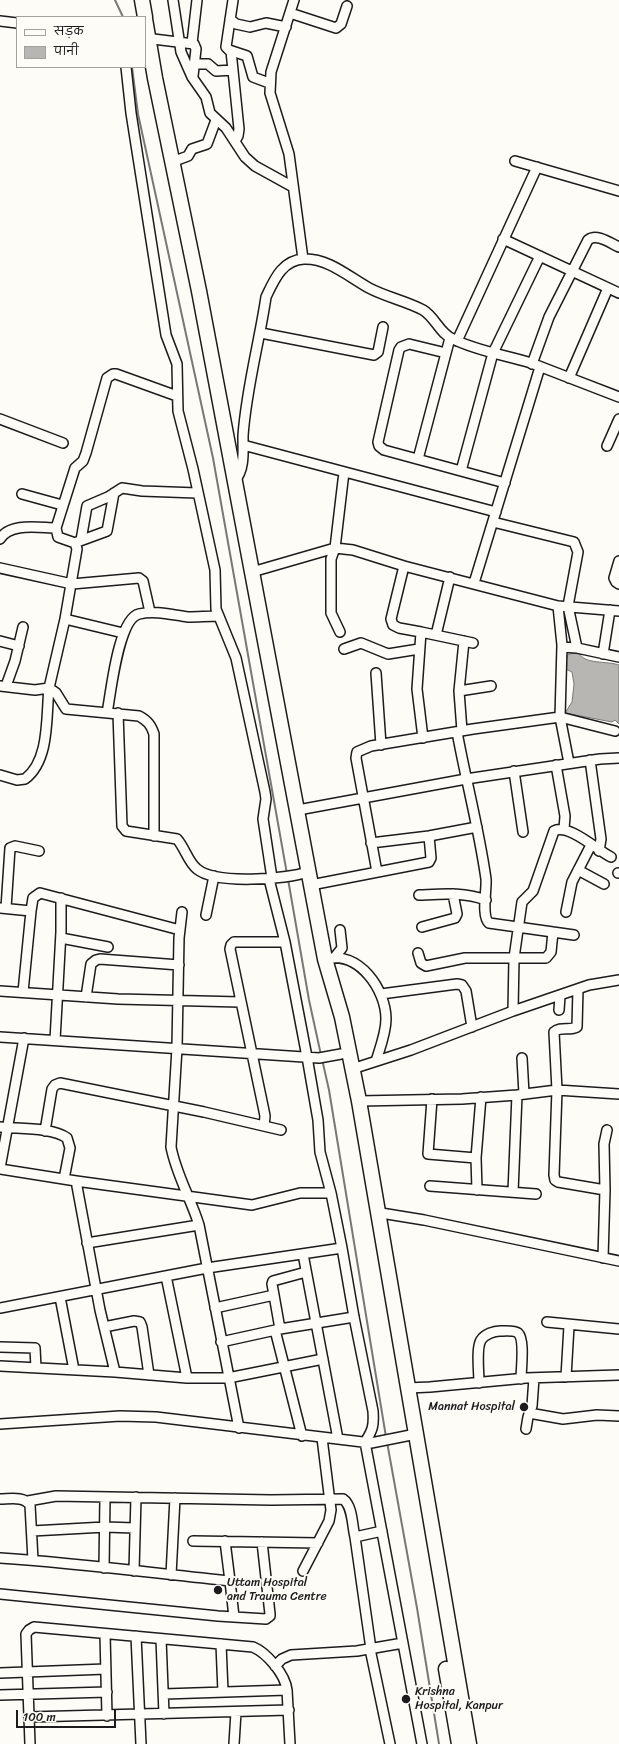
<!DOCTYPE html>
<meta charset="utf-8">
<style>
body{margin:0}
#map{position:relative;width:619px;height:1744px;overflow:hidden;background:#fdfcf7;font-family:Sriracha,"Playpen Sans Deva",sans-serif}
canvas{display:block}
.legend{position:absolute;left:16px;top:16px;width:130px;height:52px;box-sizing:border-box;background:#fdfcf7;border:1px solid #a3a29f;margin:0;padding:5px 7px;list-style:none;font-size:12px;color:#1c1c1c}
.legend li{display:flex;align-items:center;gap:8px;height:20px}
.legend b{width:20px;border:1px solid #a3a29f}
.scale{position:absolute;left:16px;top:1710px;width:100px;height:18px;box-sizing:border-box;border:2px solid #1c1c1c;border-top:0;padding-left:5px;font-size:12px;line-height:14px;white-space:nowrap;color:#1c1c1c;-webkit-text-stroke:3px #fdfcf7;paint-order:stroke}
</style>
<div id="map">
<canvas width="619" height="1744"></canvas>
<ul class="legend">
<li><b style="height:5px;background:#fdfcf7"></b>सड़क</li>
<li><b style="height:11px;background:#b7b6b2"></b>पानी</li>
</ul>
<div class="scale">100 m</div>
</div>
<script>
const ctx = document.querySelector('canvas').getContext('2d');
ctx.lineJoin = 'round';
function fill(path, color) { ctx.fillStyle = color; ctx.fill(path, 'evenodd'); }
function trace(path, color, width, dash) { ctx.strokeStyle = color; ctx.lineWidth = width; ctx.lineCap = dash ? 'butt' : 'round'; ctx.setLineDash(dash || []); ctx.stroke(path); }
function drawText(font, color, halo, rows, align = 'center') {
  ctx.font = font + ' Sriracha,sans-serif'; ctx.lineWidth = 4; ctx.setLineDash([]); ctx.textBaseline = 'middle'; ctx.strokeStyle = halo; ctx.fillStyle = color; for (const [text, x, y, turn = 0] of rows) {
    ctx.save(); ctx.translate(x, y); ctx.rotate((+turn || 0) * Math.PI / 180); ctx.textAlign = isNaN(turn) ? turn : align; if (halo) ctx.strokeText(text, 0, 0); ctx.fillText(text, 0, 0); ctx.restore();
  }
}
const water = new Path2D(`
 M 575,653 L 580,654 C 584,664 607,661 619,665 L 619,724 L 615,720 L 612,722 L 565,713 L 572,702 L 574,684 L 572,672 L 566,669 L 565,662 L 568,655 Z`);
const stream = new Path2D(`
 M 115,0 L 123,17
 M 132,67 L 138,114 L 213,458 L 287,874
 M 288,879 L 309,1000 L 321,1055
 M 322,1059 L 329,1090 L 386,1437
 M 387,1442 L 417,1608 L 439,1744`);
const minor = new Path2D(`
 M 173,0 L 181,52 L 192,77 L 206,97 L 210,113 L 226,128 L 245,157 L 255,166 L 293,187
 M 233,0 L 226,47 L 229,50 L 247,56 L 253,77 L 269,83
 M 294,0 L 271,72 L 270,93 L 289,154 L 303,259
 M 290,13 L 336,28 L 341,24 L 347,6
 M 230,19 L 236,24 L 250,27 L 266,23 L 286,27
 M 0,21 L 17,23
 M 145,38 L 194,44 L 196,49 L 193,76
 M 192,43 L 197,0
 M 231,51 L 239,129 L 238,136 L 235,141
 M 194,64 L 208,64 L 216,71 L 233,70
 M 126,67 L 131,113 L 166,335 L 177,364 L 178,411 L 193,469 L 215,570 L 216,609 L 236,658 L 265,792 L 266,799 L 263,819 L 272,878
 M 515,161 L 619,191
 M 172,162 L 188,156 L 192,149 L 207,144 L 216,120
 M 503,239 L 619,293
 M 261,333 L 374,355 L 378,352 L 383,327
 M 457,341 L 537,167
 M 446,353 L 409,344 L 401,347 L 399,350 L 378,442 L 379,446 L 384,450 L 505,483
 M 532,364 L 549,317 L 588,240 C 597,233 610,243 619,247
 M 569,378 L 608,288
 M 0,419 L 63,443
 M 243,445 L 496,512
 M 607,446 L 619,419
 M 418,459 L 450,338
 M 461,471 L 493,353 L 540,256
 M 235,480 C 245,470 243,450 243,436 C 246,390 259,344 266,297 C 274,280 282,260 304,259 C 328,258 349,277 369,288 C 386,297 406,301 423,310 C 435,317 440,334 453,339 C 477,351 505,355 531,363 C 560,374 590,386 619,397
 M 22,494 L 62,505
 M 493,522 L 574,542 L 578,552 L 568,606 L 577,648
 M 0,539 C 10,522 40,528 56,528
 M 81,540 L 87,506 L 108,497 L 122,488 L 142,491 L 197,493
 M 77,542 L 107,531 L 114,493
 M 619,561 L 614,578 L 616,582 L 619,584
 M 404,566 L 391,619 L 393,625 L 399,628 L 421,632 L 417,689 L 423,738
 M 0,568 L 72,584 L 139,578 L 143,581 L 150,612
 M 252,572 L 335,548 L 353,550 L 404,566 L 558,606 L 619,611
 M 474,583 L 540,367
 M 558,606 L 562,645 L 560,717 L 569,763
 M 65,619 L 123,633
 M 340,632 L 331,613 L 331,559 L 335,548 L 344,472
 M 421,632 L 473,643
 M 436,635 L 450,577
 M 0,641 L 19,646
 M 562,647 L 577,648 L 619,657
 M 344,649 L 361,643 L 388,654 L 419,649
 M 603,654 L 610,610
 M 376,673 L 381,745
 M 0,686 L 35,690 L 49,688 L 65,619 L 77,549 L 75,543 L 58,537 L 56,528 L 75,468 L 83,461 L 86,453 L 107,378 L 113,374 L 116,374 L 177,396
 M 6,686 L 15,661 L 23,627
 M 459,691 L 491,686
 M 107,713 C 111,693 118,619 139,614 C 155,610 172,615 188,617 C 198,617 208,616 219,616
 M 118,713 L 122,826 L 126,831 L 177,839 C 185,848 188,862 197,869 C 216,885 286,879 308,872
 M 462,731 L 459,691 L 464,641
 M 457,732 C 466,781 479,829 486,879 C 487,889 481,916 489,923 L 574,935
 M 590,760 L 601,839 L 599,851
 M 556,765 L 565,816 L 564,829
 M 514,771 L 523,832
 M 0,775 L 17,780 L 25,779 C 50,760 46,717 49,688 L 56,693 L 66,709 L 139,716 C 148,721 151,725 154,734 L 154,836
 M 298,810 L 466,779 L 600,759 L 619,758
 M 371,843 L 429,836 L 477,827
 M 578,870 L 604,884
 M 377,872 L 356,758 L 357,752 L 371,746 L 473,729 L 560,717 L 615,731
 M 618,873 L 619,873
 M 269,879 L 285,942 L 307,1057 L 318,1120 L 320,1152 L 331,1193 L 342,1248 L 354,1317 L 373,1411 C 374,1425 373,1430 365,1442 L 422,1744
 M 311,885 L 429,862 L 431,858 L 429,836
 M 419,895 C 444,894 463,892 486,900
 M 0,908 L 31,911
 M 6,908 L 10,848 L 15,846 L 39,851
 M 182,912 L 179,938 L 177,1048 L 171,1147 C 176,1174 191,1199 199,1225 L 239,1428
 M 566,912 L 572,882 L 591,845
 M 206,915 L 214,876
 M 422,927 L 455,918 L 457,914 L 453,894
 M 61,938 L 108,947
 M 418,953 L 421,963 L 426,966 L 465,958 L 546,958 L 551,952 L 553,932
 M 334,958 L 342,948 L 340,930
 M 325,959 C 359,950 386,990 386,1019 C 386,1033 380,1048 376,1061
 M 578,989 L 577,1027 C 570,1031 560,1026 554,1032 L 557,1090 L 554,1175 L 555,1180 L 558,1182 L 605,1190
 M 0,991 L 118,999 L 240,1002
 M 23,992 L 31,911 L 33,898 L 40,893 L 180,930
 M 381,994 L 457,984 L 462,985 L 466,991 L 472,1027
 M 86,997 L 91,964 L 96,960 L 100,959 L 179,965
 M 559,1010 L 560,996
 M 513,1011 L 514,958 L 522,902 L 533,891 L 554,831 C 568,823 597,850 611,857
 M 0,1037 L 319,1058 L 341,1054
 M 55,1040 L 61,932 L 61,898
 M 522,1058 L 524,1094
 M 352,1069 L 411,1050 L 513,1011 L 589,985 L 619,980
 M 432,1099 L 428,1154 L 476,1158
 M 359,1101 L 462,1099 L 517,1095 L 557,1090 L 619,1094
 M 264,1126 L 265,1116 L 263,1106 L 230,949 L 231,945 L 234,942 L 285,942
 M 0,1127 C 18,1129 52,1127 67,1138 L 70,1148 L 64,1179
 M 45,1131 L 52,1089 L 55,1085 L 60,1083 L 204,1112 L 281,1130
 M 0,1168 L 24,1038
 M 0,1169 L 76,1181 L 252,1205 L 300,1193 L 331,1193
 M 76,1181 L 100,1310 L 115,1372
 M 430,1186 L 536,1194
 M 477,1190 L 476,1158 L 481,1097
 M 513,1192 L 517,1095
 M 377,1214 L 381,1213 L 424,1220 L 619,1261
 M 87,1243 L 199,1225
 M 303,1254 L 338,1439
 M 603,1258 L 605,1190 L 604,1144 L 607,1130
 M 166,1276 L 187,1378
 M 274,1295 L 272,1284 L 273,1281 L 306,1272
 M 60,1297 L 74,1370
 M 0,1308 L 207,1268 L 342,1248
 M 215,1308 L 274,1295 L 280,1329
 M 547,1322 L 619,1329
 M 104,1327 L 134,1321 L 140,1322 L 142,1327 L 149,1375
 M 275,1330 L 302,1436
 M 221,1342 L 280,1329 L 354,1317
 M 0,1347 L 35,1348 L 36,1368
 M 0,1366 L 115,1372 L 187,1378 L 228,1378 L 323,1359
 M 566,1377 L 569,1326
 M 479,1383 C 479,1372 476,1348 481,1340 C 485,1334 494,1331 500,1331 C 505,1331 514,1330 518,1333 C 525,1339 521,1370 521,1379
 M 408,1388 L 430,1387 L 526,1378 L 619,1375
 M 529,1413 L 563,1419 L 597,1415 L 619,1416
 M 0,1424 L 120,1416 L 156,1417 L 371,1443 L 416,1434
 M 526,1429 L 528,1417 L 532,1406 L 534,1378
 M 0,1499 C 10,1499 24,1496 30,1505 L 33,1560
 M 28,1501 L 56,1496 L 271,1500 L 343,1499 C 353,1506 352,1526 355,1537
 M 32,1531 L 105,1527 L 135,1528
 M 193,1541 L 318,1543
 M 0,1558 C 77,1563 153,1573 230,1581 L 225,1541
 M 104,1568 L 105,1497
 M 134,1571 L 136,1497
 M 303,1571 L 329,1521 L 331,1510 L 322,1438
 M 171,1575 L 175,1498
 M 230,1581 L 234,1617
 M 0,1594 L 218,1616 L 266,1619 L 270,1616 L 270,1614 L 262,1542
 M 105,1634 L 107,1716
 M 136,1636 L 141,1744
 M 161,1639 L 164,1714
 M 221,1644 L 223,1692
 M 370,1649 L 390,1744
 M 371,1649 L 355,1537 L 382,1531
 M 275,1666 L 282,1659 L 291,1655 L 357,1651 L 403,1643
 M 0,1673 L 106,1669
 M 164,1694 L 287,1690 L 290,1744
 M 0,1695 L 107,1692
 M 29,1717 L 289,1710
 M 30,1744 L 26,1634 L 29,1630 L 34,1627 L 253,1647 C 267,1653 285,1674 287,1690
 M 234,1744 L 236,1712`);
const highway = new Path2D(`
 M 142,0 L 145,17
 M 145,19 L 155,78 L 199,291 L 325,959 L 342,1017 L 359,1101 L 469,1744
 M 446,1669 L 459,1744`);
const markers = [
 [524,1407,5,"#1c1c1c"],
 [218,1590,5,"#1c1c1c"],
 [406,1699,5,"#1c1c1c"]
];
const poiNames = [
 ["Mannat Hospital",515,1407,"right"],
 ["Uttam Hospital",227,1583],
 ["and Trauma Centre",227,1597],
 ["Krishna",415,1692],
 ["Hospital, Kanpur",415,1706]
];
fill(water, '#b7b6b2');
trace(water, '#797876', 1);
trace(stream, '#797876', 2);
trace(minor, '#1c1c1c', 12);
trace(highway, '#1c1c1c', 17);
trace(minor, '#fdfcf7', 9);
trace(highway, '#fdfcf7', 14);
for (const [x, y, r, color] of markers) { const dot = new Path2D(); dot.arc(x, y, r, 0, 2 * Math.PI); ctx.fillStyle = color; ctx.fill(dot); trace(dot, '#fdfcf7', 1.5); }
drawText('12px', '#1c1c1c', '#fdfcf7', poiNames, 'left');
</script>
